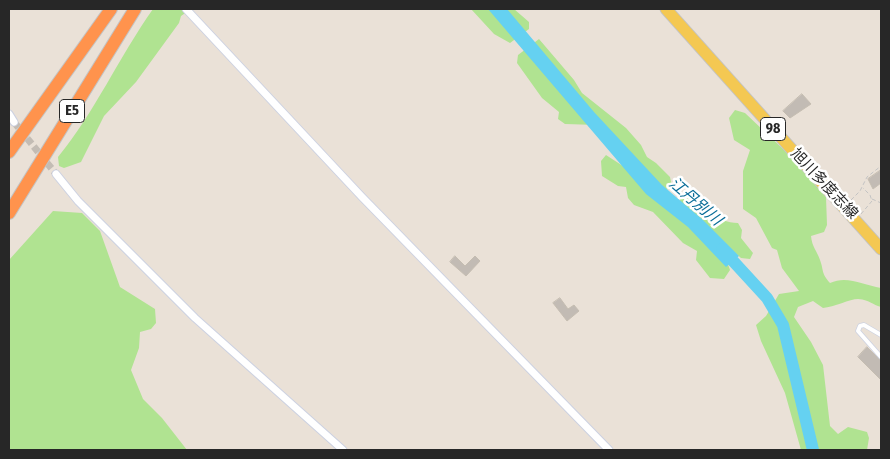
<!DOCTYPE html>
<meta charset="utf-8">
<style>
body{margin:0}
#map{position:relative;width:890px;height:459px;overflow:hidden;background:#eae1d7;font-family:"Fira Sans Condensed",sans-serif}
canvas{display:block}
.frame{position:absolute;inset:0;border:10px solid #272727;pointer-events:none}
</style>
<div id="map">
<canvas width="890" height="459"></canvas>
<div class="frame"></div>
</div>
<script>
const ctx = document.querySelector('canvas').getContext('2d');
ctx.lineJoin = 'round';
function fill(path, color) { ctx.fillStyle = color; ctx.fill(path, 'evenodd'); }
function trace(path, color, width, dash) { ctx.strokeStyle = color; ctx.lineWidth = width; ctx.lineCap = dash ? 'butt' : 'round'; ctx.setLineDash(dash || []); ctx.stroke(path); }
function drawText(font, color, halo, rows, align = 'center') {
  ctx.font = font + ' "Fira Sans Condensed","Noto Sans JP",sans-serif'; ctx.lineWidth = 5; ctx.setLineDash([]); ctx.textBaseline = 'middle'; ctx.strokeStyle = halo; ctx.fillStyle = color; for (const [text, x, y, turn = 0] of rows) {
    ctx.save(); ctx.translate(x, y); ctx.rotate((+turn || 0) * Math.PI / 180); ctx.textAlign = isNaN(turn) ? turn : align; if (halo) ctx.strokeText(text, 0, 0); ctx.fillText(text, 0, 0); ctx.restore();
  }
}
const green = new Path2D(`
 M 153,9 L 191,9 L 181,16 L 179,23 L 136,82 L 104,116 L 81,162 L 64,168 L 59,166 L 58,157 C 95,112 119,57 153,9 Z
 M 471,9 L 514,9 L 529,22 L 529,29 L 510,43 L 494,34 Z
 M 539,39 L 574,80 L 582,93 L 626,128 L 641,145 L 647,157 L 656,163 L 670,177 L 672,186 L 664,192 L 597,125 L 565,124 L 558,119 L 559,112 L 542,98 L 517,63 L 518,55 Z
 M 735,110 L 745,113 L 783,149 L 826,197 L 827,225 L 824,232 L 811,236 C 812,247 817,251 820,260 C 824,271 821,273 830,283 C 847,275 863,285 881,288 L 881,307 C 872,305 871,300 858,299 C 850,299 834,307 823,308 L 813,301 L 798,307 L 794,317 L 811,342 L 823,365 L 830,426 L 838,434 L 848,427 L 867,432 L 869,438 L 867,450 L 801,450 L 785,393 L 761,341 L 756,325 L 766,316 L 779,294 L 799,291 L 782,268 L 777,250 L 772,248 L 756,218 L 743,209 L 743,171 L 750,150 L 734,140 L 729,118 Z
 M 606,155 L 626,168 L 726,259 L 730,270 L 724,279 L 710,278 L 696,260 L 697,251 L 683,243 L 653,212 L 634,205 L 628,198 L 626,187 L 618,186 L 602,176 L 601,161 Z
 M 682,195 C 700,204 717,223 738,223 L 742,230 L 741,238 L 753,253 L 750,259 L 741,258 L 679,203 Z
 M 53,211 L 82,213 L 100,231 L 120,287 L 155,309 L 156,323 L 151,329 L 140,332 L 139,348 L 131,370 L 143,399 L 162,418 L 187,450 L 9,450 L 9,260 Z`);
const water = new Path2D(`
 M 488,9 L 507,9 L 594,112 L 662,185 L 703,220 L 739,256 L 726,267 L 688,227 L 646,194 Z`);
const river = new Path2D(`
 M 722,249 L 767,298 L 783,325 L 813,450`);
const building = new Path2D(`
 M 802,94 L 811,104 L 790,118 L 783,111 Z
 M 881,170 L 881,183 L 873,189 L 868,179 Z
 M 455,256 L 465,266 L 475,256 L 480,261 L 466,276 L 450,262 Z
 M 560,298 L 568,309 L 574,305 L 579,311 L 567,321 L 553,303 Z
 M 867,347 L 881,361 L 881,380 L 858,357 Z`);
const minorTunnel = new Path2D(`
 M 14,122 L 56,174`);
const path = new Path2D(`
 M 872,199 L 881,203
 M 851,200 L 860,191 L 867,177 L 881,166
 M 861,214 L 872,201 L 870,195 L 863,188`);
const service = new Path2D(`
 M 881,335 L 864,325 L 860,326 L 858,331 L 881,357`);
const minor = new Path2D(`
 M 186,9 L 362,197 L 609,450
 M 9,114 L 14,122
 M 56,174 L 78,201 L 195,318 L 343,450`);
const primary = new Path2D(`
 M 666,9 L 881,249`);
const motorway = new Path2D(`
 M 9,152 L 111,9
 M 9,213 L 135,9`);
const shields = [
 [72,111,25],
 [773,129,25]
];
const shieldNames = [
 ["E5",72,111],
 ["98",773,129]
];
const streetNames = [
 ["旭川多度志線",824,184,47]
];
const waterNames = [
 ["江丹別川",695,202,41]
];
fill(green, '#b0e391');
fill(water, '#65d1f1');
trace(river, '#65d1f1', 12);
fill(building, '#c2bbb4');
trace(building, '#c5bdb1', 1);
trace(minorTunnel, '#c3bcb4', 7, [7, 3.5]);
trace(service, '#ccd1e1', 5.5);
trace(minor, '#ccd1e1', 9);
trace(primary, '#c3c3c3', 13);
trace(motorway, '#c3c3c3', 14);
trace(path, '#c3c3c3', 1, [4, 2.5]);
trace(service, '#fff', 4);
trace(minor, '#fff', 7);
trace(primary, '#f4c852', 11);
trace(motorway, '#ff934d', 12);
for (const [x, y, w] of shields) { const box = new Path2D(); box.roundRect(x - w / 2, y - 11.5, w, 23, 4); ctx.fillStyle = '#fff'; ctx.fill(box); trace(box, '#272727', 1); }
drawText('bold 14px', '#272727', null, shieldNames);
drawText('15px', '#272727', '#fff', streetNames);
drawText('italic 16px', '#096d98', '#fff', waterNames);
</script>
